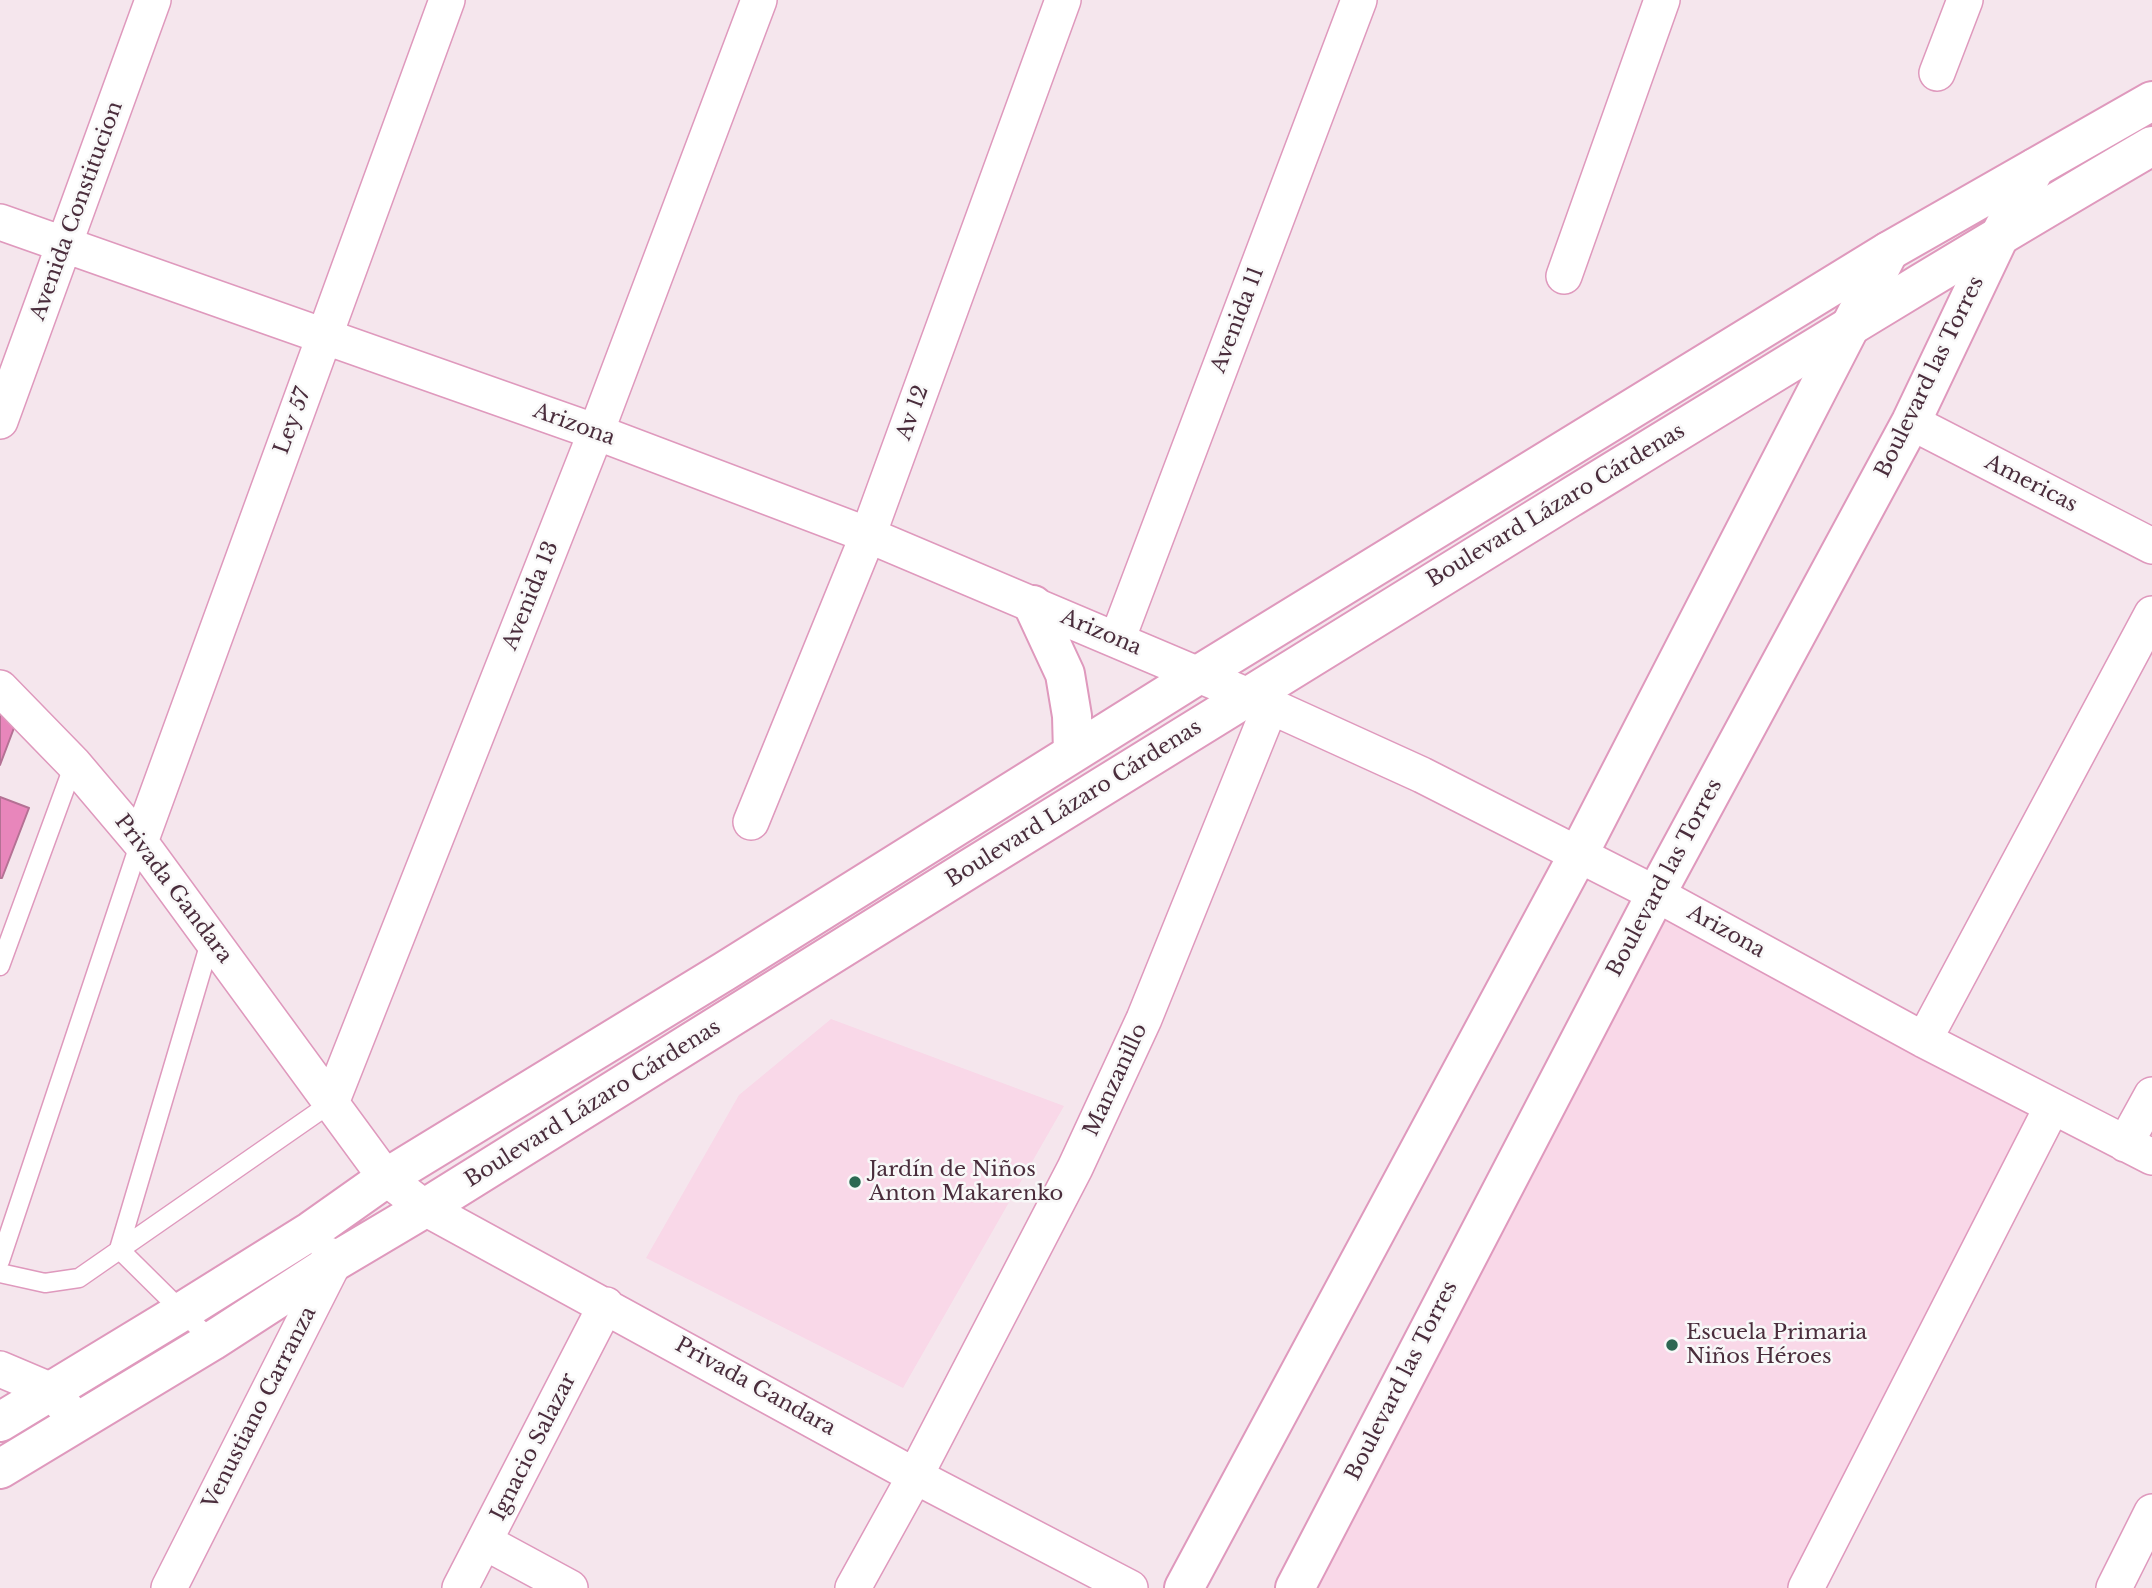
<!DOCTYPE html>
<meta charset="utf-8">
<style>
body{margin:0}
canvas{display:block;background:#f5e6ed}
</style>
<canvas width="2152" height="1588"></canvas>
<script>
const ctx = document.querySelector('canvas').getContext('2d');
ctx.lineJoin = 'round';
function fill(path, color) { ctx.fillStyle = color; ctx.fill(path, 'evenodd'); }
function trace(path, color, width, dash) { ctx.strokeStyle = color; ctx.lineWidth = width; ctx.lineCap = dash ? 'butt' : 'round'; ctx.setLineDash(dash || []); ctx.stroke(path); }
function drawText(font, color, halo, rows, align = 'center') {
  ctx.font = font + ' "Libre Baskerville",serif'; ctx.lineWidth = 5; ctx.setLineDash([]); ctx.textBaseline = 'middle'; ctx.strokeStyle = halo; ctx.fillStyle = color; for (const [text, x, y, turn = 0] of rows) {
    ctx.save(); ctx.translate(x, y); ctx.rotate((+turn || 0) * Math.PI / 180); ctx.textAlign = isNaN(turn) ? turn : align; if (halo) ctx.strokeText(text, 0, 0); ctx.fillText(text, 0, 0); ctx.restore();
  }
}
const built = new Path2D(`
 M 1656,894 L 2043,1102 L 1801,1588 L 1295,1588 Z
 M 831,1019 L 1064,1106 L 903,1388 L 646,1258 L 739,1095 Z`);
const building = new Path2D(`
 M 0,713 L 17,720 L 0,765 Z
 M 0,797 L 29,808 L 2,878 L 0,878 Z`);
const lane = new Path2D(`
 M 211,939 L 119,1249 L 212,1341
 M 0,966 L 74,764
 M 0,1261 L 140,842
 M 0,1273 L 45,1283 L 79,1278 L 331,1103`);
const street = new Path2D(`
 M 759,0 L 596,432 L 331,1103 L 386,1178 L 425,1208 L 915,1476 L 1130,1588
 M 1937,73 L 1965,0
 M 0,222 L 596,432 L 868,535 L 1246,695 L 1422,775 L 1656,894 L 1924,1040 L 2152,1157
 M 1564,276 L 1662,0
 M 0,421 L 153,0
 M 1911,422 L 2152,546
 M 1117,640 L 1359,0
 M 0,688 L 74,764 L 140,842 L 331,1103
 M 751,822 L 868,535 L 1063,0
 M 140,842 L 447,0
 M 1924,1040 L 2152,614
 M 2125,1144 L 2152,1095
 M 0,1369 L 52,1391 L 77,1422
 M 485,1542 L 570,1588
 M 169,1588 L 334,1262 L 329,1255
 M 460,1588 L 606,1305
 M 853,1588 L 915,1476 L 1075,1168 L 1144,1019 L 1270,707
 M 1806,1588 L 2052,1107
 M 2114,1588 L 2152,1512`);
const secondary = new Path2D(`
 M 1184,1588 L 1578,855 L 1889,251
 M 1295,1588 L 1656,894 L 1911,422 L 2000,235 L 2035,168`);
const primary = new Path2D(`
 M 1033,605 L 1065,674 L 1072,716 L 1073,753
 M 0,1422 L 183,1311 L 311,1231 L 386,1178 L 725,971 L 1198,675 L 1889,251 L 2152,101
 M 0,1469 L 212,1341 L 334,1262 L 425,1208 C 806,971 1185,733 1568,499 C 1762,380 1955,261 2152,146`);
const markers = [
 [855,1182,7,"#2c6852"],
 [1672,1345,7,"#2c6852"]
];
const streetNames = [
 ["Avenida Constitucion",77,211,-70],
 ["Avenida 11",1238,320,-69],
 ["Boulevard las Torres",1930,377,-64],
 ["Av 12",913,413,-70],
 ["Ley 57",293,421,-70],
 ["Arizona",574,425,20],
 ["Americas",2031,484,27],
 ["Boulevard Lázaro Cárdenas",1556,506,-31],
 ["Avenida 13",531,596,-68],
 ["Arizona",1101,633,23],
 ["Boulevard Lázaro Cárdenas",1074,804,-32],
 ["Boulevard las Torres",1665,878,-62],
 ["Privada Gandara",173,889,53],
 ["Arizona",1726,932,29],
 ["Manzanillo",1116,1080,-65],
 ["Boulevard Lázaro Cárdenas",593,1104,-32],
 ["Boulevard las Torres",1402,1381,-63],
 ["Privada Gandara",755,1387,29],
 ["Venustiano Carranza",260,1408,-63],
 ["Ignacio Salazar",534,1447,-63]
];
const poiNames = [
 ["Jardín de Niños",869,1170],
 ["Anton Makarenko",869,1194],
 ["Escuela Primaria",1686,1333],
 ["Niños Héroes",1686,1357]
];
fill(built, '#f9d8e8');
fill(building, '#e886bb');
trace(building, '#b47194', 2);
trace(lane, '#df99bd', 21);
trace(street, '#df99bd', 38);
trace(secondary, '#df99bd', 42);
trace(primary, '#df99bd', 42);
trace(lane, '#fff', 18);
trace(street, '#fff', 35);
trace(secondary, '#fff', 38);
trace(primary, '#fff', 38);
for (const [x, y, r, color] of markers) { const dot = new Path2D(); dot.arc(x, y, r, 0, 2 * Math.PI); ctx.fillStyle = color; ctx.fill(dot); trace(dot, '#f8f8f8', 2.5); }
drawText('21px', '#4a2d3c', '#f8f8f8', streetNames);
drawText('21px', '#4a2d3c', '#f8f8f8', poiNames, 'left');
</script>
